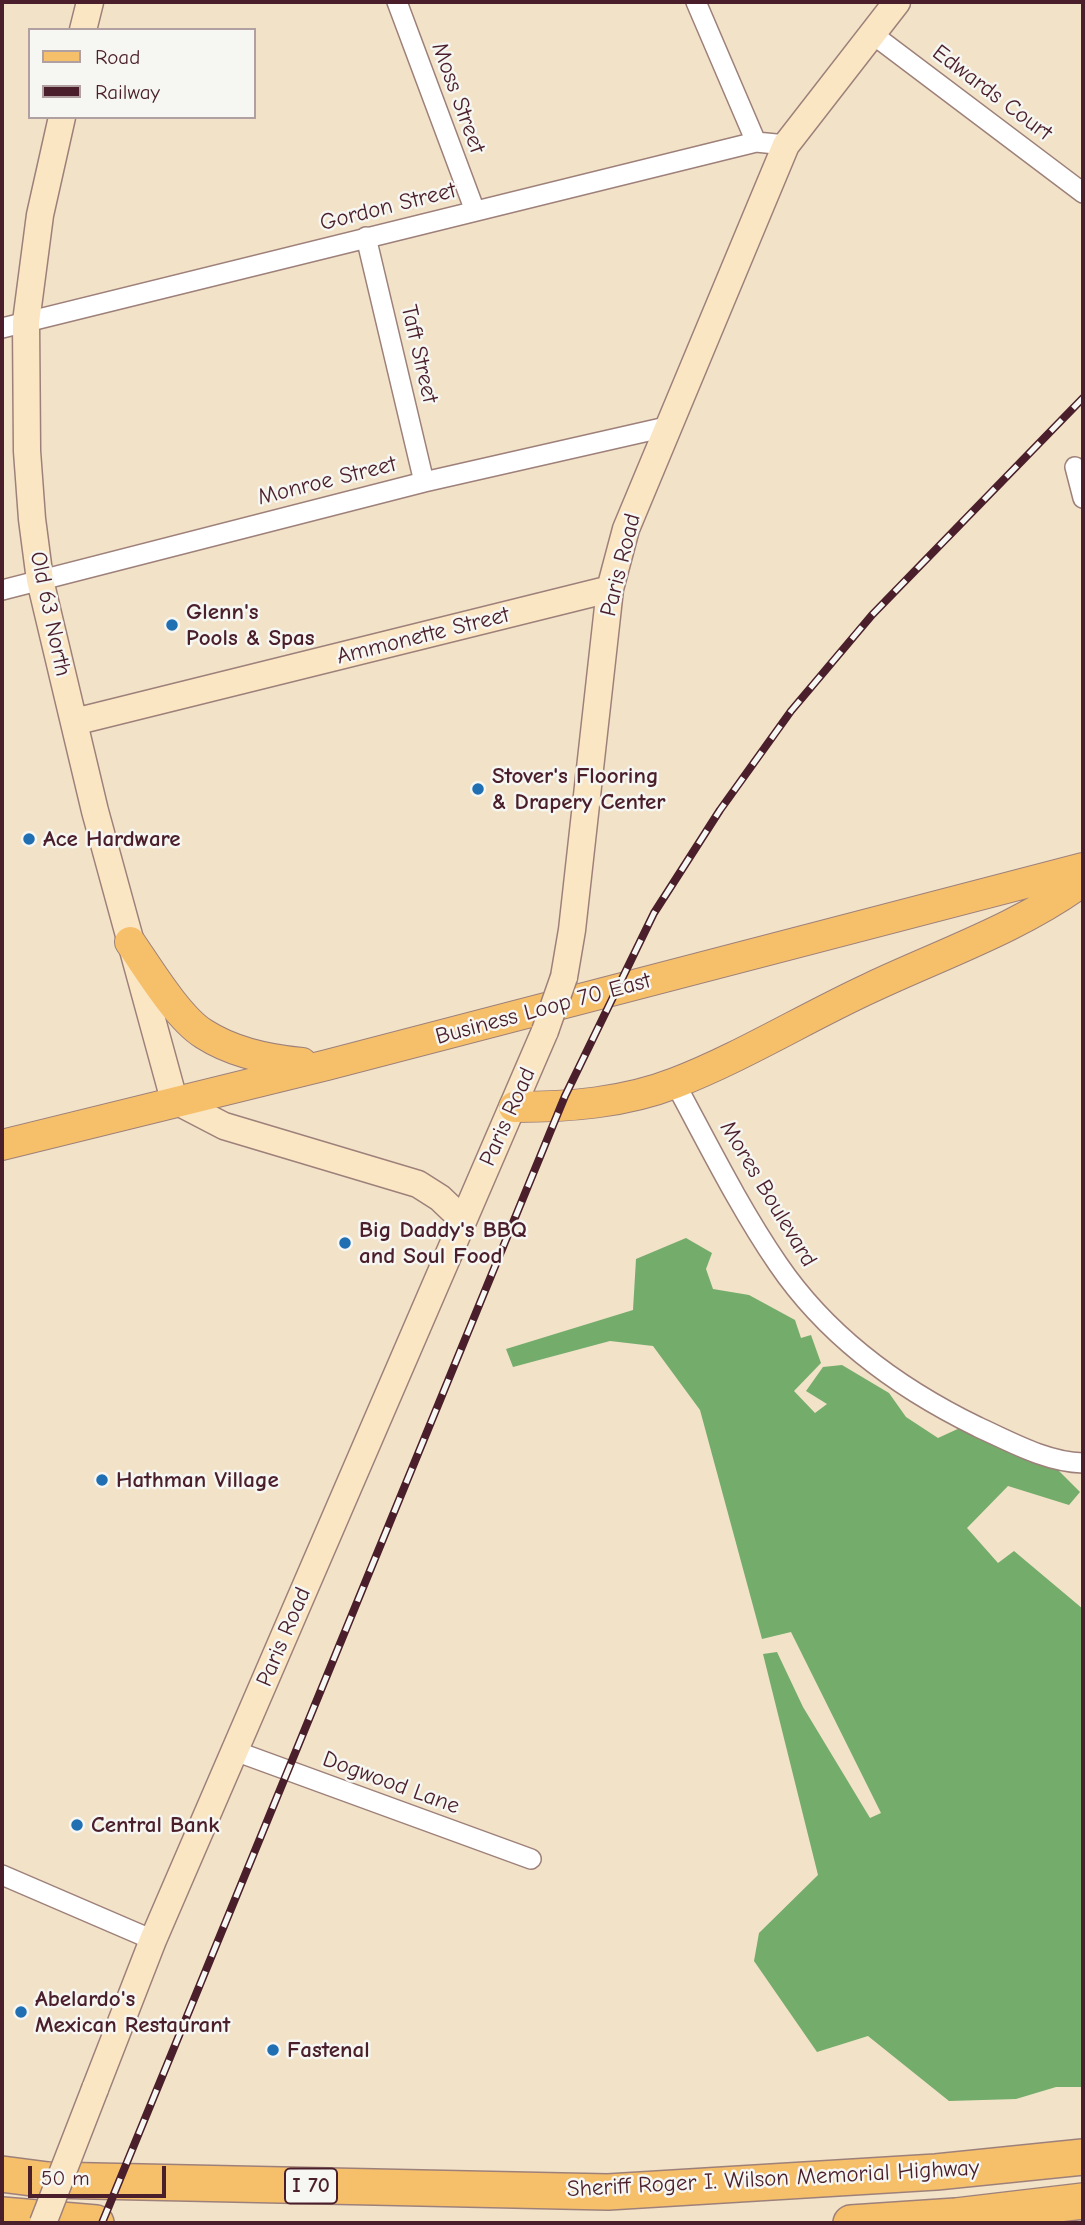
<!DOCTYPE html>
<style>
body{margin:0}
#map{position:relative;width:1085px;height:2225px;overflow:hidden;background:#f1e2c8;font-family:"Comic Neue",sans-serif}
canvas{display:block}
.frame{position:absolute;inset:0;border:4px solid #4a1f2b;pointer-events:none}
.legend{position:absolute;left:28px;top:28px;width:228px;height:91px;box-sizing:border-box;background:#f6f6f2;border:2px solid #b1a0a2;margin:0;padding:9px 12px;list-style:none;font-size:21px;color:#4a1f2b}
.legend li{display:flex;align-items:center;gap:14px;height:35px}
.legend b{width:35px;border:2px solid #b1a0a2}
.scale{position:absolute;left:28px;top:2166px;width:138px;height:32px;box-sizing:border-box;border:4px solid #4a1f2b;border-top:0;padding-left:9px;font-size:21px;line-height:24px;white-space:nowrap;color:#4a1f2b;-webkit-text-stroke:5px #f6f6f2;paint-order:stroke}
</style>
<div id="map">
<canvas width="1085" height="2225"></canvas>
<div class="frame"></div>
<ul class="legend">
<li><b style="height:9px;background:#f6c06b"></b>Road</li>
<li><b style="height:9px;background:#4a1f2b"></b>Railway</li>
</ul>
<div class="scale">50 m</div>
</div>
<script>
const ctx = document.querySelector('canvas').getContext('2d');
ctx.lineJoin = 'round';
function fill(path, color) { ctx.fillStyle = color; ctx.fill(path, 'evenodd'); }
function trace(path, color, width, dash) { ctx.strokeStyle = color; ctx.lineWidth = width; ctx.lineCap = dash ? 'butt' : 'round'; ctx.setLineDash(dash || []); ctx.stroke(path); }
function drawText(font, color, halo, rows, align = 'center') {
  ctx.font = font + ' "Comic Neue",sans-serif'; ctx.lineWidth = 5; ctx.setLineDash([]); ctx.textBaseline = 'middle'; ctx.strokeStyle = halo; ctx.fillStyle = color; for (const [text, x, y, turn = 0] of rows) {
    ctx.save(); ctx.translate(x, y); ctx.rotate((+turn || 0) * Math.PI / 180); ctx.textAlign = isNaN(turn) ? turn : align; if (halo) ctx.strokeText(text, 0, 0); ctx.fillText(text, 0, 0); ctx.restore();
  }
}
const forest = new Path2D(`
 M 686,1238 L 712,1253 L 706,1269 L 713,1289 L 749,1295 L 795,1320 L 801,1338 L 811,1335 L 821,1363 L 794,1391 L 815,1413 L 827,1404 L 806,1391 L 823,1367 L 842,1365 L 889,1393 L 906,1417 L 938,1438 L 962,1427 L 1048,1460 L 1080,1492 L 1069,1505 L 1008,1486 L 967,1528 L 998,1563 L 1014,1551 L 1083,1609 L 1083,2087 L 1056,2087 L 1016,2099 L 949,2101 L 868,2036 L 817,2052 L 754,1961 L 759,1933 L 818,1875 L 763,1654 L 777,1652 L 803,1707 L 870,1818 L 881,1813 L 791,1632 L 762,1639 L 700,1410 L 653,1346 L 610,1341 L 513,1367 L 506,1349 L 633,1310 L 636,1259 Z`);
const street = new Path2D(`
 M 397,2 L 475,211
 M 696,2 L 756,142
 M 871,33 L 1083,193
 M 366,237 L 424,482
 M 2,328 L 756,142 L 786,145
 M 1075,467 L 1083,498
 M 2,590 L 424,482 L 666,427
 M 675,1083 C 708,1144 739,1207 778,1264 C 827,1336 900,1389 978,1427 C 1011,1442 1046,1462 1083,1463
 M 235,1751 L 531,1859
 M 2,1875 L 153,1940`);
const secondary = new Path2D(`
 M 83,30 L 90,2
 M 62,117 L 40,215 L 26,322 L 27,451 L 32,519 L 40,580 L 95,811 L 174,1100 L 224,1126 L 418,1184 L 440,1198 L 462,1219
 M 74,722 L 610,589
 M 564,977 L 572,930 L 610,589 L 626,529 L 786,145 L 897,2
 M 95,2089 L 153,1940 L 545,1031`);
const primary = new Path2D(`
 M 130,942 C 148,968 178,1018 204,1034 C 232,1052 269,1060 302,1063
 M 514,1107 C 568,1107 624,1103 675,1083 C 742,1057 805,1018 870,988 C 942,954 1019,928 1083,881
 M 2,1145 L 327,1065 L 1083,868`);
const highway = new Path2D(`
 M 2,2174 L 48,2180 L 608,2192 L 936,2172 L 1083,2157
 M 2,2215 L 96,2223
 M 851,2223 L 956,2216 L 1083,2201`);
const rail = new Path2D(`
 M 102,2223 L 565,1096 L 654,913 L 720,810 L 791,711 L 872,615 L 1083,398`);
const secondaryBridge = new Path2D(`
 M 545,1031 L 564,977
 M 43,2223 L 95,2089`);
const markers = [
 [172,625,7,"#1f6fb2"],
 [478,789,7,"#1f6fb2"],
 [29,839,7,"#1f6fb2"],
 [345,1243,7,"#1f6fb2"],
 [102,1480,7,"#1f6fb2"],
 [77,1825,7,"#1f6fb2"],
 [21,2012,7,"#1f6fb2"],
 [273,2050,7,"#1f6fb2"]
];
const shields = [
 [311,2186,52]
];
const shieldNames = [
 ["I 70",311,2186]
];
const streetNames = [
 ["Edwards Court",992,93,37],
 ["Moss Street",458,98,70],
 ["Gordon Street",388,207,-14],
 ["Taft Street",419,354,77],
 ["Monroe Street",327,481,-14],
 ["Paris Road",621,565,-76],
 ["Old 63 North",50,614,78],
 ["Ammonette Street",423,636,-14],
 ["Business Loop 70 East",543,1009,-15],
 ["Paris Road",508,1117,-66],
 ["Mores Boulevard",768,1194,59],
 ["Paris Road",284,1637,-67],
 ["Dogwood Lane",391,1783,20],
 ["Sheriff Roger I. Wilson Memorial Highway",773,2179,-3]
];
const poiNames = [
 ["Glenn's",186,612],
 ["Pools & Spas",186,638],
 ["Stover's Flooring",492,776],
 ["& Drapery Center",492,802],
 ["Ace Hardware",43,839],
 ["Big Daddy's BBQ",359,1230],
 ["and Soul Food",359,1256],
 ["Hathman Village",116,1480],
 ["Central Bank",91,1825],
 ["Abelardo's",35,1999],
 ["Mexican Restaurant",35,2025],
 ["Fastenal",287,2050]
];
fill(forest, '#74ac6b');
trace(street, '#9e807a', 22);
trace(secondary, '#9e807a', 29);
trace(primary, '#9e807a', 32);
trace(highway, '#9e807a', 38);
trace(street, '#fff', 19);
trace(secondary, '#fbe6c4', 26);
trace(primary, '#f6c06b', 30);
trace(highway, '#f6c06b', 35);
trace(rail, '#4a1f2b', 8);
trace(rail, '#f6f6f2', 5, [16]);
trace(secondaryBridge, '#9e807a', 29, []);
trace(secondaryBridge, '#fbe6c4', 26);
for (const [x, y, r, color] of markers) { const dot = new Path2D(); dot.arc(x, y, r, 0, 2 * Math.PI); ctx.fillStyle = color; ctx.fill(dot); trace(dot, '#f6f6f2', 2.5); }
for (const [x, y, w] of shields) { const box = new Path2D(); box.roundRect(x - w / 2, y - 17.5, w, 35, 5); ctx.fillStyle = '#f6f6f2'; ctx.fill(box); trace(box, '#4a1f2b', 2); }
drawText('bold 21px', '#4a1f2b', null, shieldNames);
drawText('23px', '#4a1f2b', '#f6f6f2', streetNames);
drawText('bold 23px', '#4a1f2b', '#f6f6f2', poiNames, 'left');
</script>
